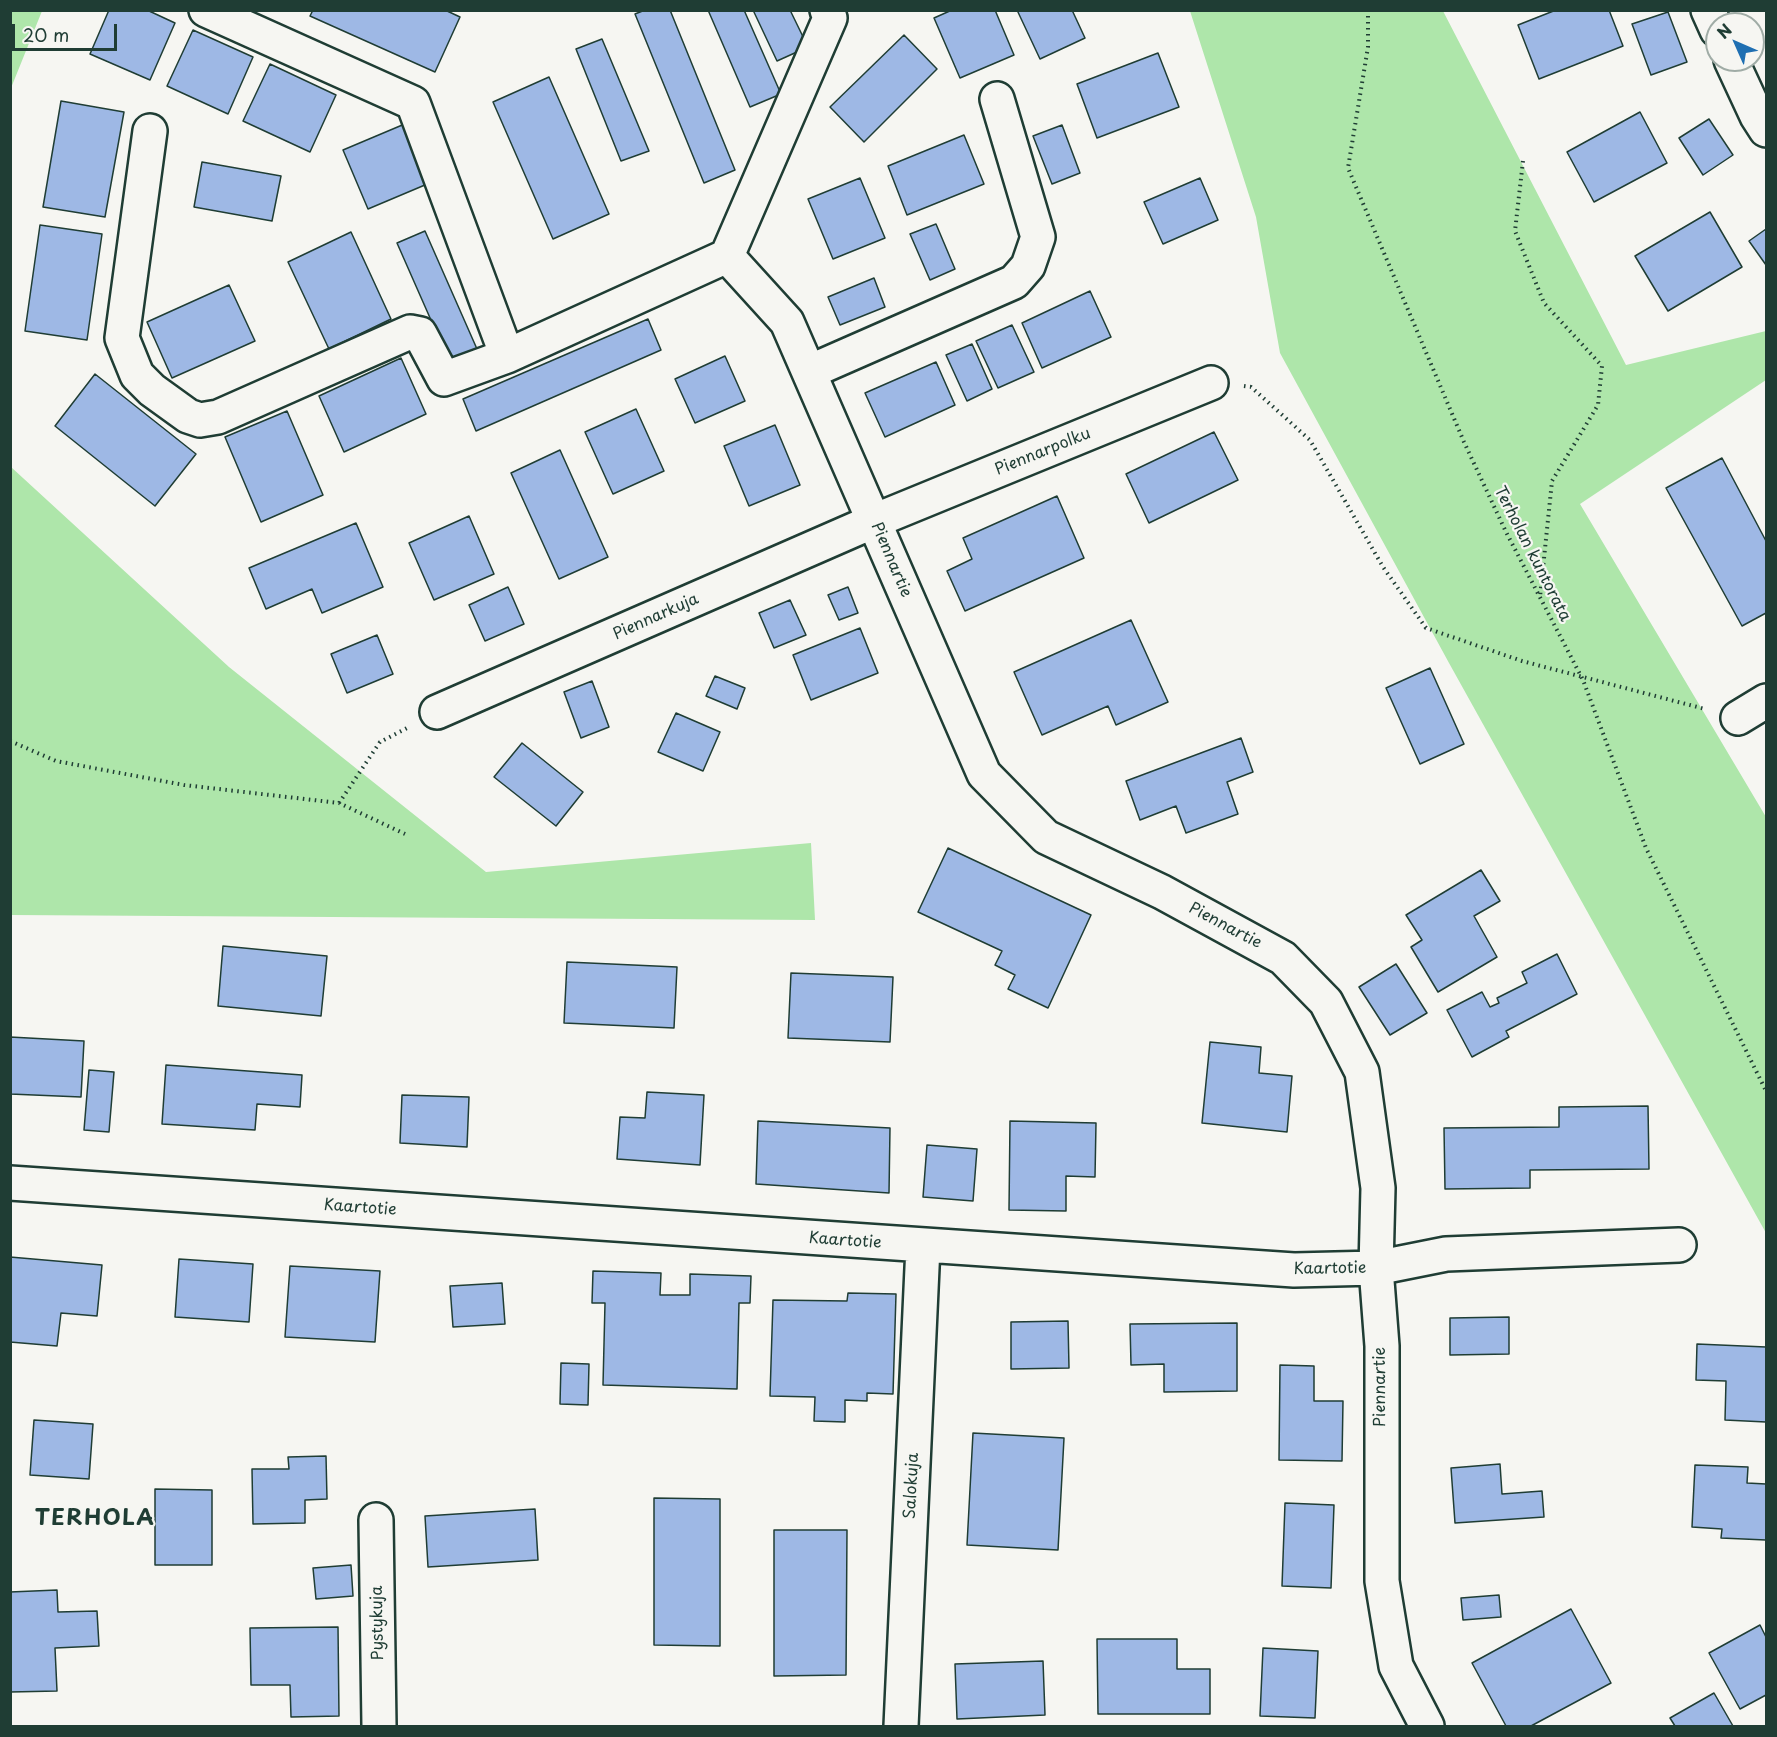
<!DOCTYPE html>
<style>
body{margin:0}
#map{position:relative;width:1777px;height:1737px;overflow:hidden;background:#f6f6f2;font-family:"Playpen Sans",sans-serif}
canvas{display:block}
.frame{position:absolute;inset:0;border:12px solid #1f3d34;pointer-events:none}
.north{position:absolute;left:1705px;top:12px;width:60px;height:60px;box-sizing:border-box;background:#f6f6f2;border:2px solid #a0aca6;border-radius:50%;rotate:315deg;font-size:16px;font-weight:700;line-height:24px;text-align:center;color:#1f3d34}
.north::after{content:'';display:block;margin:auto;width:21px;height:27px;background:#1f6fb2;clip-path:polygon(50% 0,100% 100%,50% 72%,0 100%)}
.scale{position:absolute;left:12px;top:24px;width:105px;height:27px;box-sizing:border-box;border:3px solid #1f3d34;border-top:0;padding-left:8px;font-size:18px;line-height:21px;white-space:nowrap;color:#1f3d34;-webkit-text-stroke:4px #f6f6f2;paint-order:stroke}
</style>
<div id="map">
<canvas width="1777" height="1737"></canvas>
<div class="frame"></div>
<div class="north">N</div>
<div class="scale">20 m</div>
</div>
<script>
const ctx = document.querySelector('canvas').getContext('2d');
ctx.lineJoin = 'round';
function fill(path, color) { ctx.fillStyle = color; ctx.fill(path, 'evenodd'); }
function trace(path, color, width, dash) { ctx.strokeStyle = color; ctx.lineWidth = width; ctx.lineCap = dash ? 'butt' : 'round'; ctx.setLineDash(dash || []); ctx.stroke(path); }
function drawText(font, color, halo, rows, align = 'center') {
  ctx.font = font + ' "Playpen Sans",sans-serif'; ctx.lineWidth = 4.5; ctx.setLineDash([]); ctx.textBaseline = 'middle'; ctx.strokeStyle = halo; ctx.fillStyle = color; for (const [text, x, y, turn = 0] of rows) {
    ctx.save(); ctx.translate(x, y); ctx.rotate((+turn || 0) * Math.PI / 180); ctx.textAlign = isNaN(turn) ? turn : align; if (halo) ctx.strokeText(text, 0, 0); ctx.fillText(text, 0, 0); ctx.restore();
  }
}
const green = new Path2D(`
 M 11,10 L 42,11 L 11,88 L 10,11 Z
 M 1190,11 L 1443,11 L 1626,365 L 1766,331 L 1766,380 L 1580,504 L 1766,817 L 1766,1233 L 1449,663 L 1280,353 L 1256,217 Z
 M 11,467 L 229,667 L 486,872 L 811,843 L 815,920 L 11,915 Z`);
const building = new Path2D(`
 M 109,10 L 147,10 L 175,23 L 150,80 L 90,54 Z
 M 313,10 L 445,10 L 460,17 L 435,72 L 310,16 Z
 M 645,10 L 670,10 L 735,170 L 704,183 L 635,14 Z
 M 708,10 L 744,10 L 781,94 L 750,107 Z
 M 753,10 L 790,10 L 808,47 L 777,61 Z
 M 952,10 L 995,10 L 1014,55 L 960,78 L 934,18 Z
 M 1017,10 L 1072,10 L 1085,38 L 1040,59 Z
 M 1556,10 L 1609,10 L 1623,46 L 1539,79 L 1518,25 Z
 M 1668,12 L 1687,62 L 1651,75 L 1632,24 Z
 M 193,30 L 253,57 L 228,114 L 167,86 Z
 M 904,35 L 937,69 L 864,142 L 830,107 Z
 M 602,39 L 649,151 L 621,161 L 576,49 Z
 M 1158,53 L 1179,107 L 1097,138 L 1077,84 Z
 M 270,64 L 336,95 L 310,152 L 243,121 Z
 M 549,77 L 609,214 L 553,239 L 493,102 Z
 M 61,101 L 124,112 L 105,217 L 43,207 Z
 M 1640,112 L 1667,163 L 1594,202 L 1567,152 Z
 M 1709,119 L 1733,155 L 1703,175 L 1679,138 Z
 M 407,123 L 432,182 L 368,209 L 343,150 Z
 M 1062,125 L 1080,173 L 1052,184 L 1033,136 Z
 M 964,135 L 984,184 L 907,215 L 888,166 Z
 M 202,162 L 281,176 L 272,221 L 194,207 Z
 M 860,178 L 885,238 L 833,259 L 808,199 Z
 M 1200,178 L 1218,220 L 1163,244 L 1144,202 Z
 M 1710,212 L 1742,267 L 1668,311 L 1635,256 Z
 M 936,224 L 955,269 L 930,280 L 910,234 Z
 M 40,225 L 102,234 L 87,340 L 25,331 Z
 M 1766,229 L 1766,265 L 1749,241 Z
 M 425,231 L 477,349 L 449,361 L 397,243 Z
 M 351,232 L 391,319 L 329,349 L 288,262 Z
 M 874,278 L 885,307 L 840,325 L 828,297 Z
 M 229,285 L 255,341 L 172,378 L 147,322 Z
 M 1090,291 L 1111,337 L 1042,368 L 1022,323 Z
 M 648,319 L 661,350 L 476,431 L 463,399 Z
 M 1012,325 L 1034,372 L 998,388 L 976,341 Z
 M 972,344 L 992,389 L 967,401 L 946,355 Z
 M 725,356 L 745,401 L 695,423 L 675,379 Z
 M 401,358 L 426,414 L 344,452 L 319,396 Z
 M 936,362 L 955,405 L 885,437 L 865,393 Z
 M 95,374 L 196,454 L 155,506 L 55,426 Z
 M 636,409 L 664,471 L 613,494 L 585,432 Z
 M 287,411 L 323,495 L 261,522 L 225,437 Z
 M 775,425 L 800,485 L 749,506 L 724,446 Z
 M 1214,432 L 1238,480 L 1149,523 L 1126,474 Z
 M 560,450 L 608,557 L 559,579 L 511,473 Z
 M 1722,458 L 1766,541 L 1766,613 L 1742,626 L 1666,488 Z
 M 1057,496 L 1084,558 L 965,611 L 947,571 L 972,559 L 963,538 Z
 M 469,516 L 494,574 L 434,600 L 409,543 Z
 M 356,523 L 383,587 L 322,613 L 312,589 L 266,609 L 249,568 Z
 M 508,587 L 524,624 L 485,641 L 469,605 Z
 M 848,587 L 858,613 L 839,620 L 828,595 Z
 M 790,600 L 806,635 L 774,648 L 759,613 Z
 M 1131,620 L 1168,702 L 1116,725 L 1108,706 L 1042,735 L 1014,672 Z
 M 860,628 L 878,673 L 811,700 L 793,655 Z
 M 377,635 L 393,674 L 347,693 L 331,654 Z
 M 1430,668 L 1464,744 L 1420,764 L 1386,688 Z
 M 715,676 L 745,688 L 737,709 L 706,696 Z
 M 592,681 L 609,727 L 581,738 L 564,692 Z
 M 676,713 L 720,732 L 703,771 L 658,752 Z
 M 1241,738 L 1253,772 L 1227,782 L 1238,814 L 1186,833 L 1176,806 L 1140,820 L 1126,781 Z
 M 522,743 L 583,792 L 556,826 L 494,777 Z
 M 948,848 L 1091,915 L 1048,1008 L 1008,989 L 1015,975 L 995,965 L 1002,951 L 918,912 Z
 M 1481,870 L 1500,901 L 1474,916 L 1497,957 L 1438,992 L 1411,947 L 1422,940 L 1406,915 Z
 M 223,946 L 327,956 L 321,1016 L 218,1006 Z
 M 1557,954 L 1577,994 L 1506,1031 L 1509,1037 L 1472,1057 L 1447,1010 L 1482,992 L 1490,1007 L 1499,1003 L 1497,998 L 1527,983 L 1522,972 Z
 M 567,962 L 677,967 L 674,1028 L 564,1023 Z
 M 1396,964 L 1427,1013 L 1390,1035 L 1359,987 Z
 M 791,973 L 893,977 L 890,1042 L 788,1038 Z
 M 10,1037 L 84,1041 L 81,1097 L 10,1094 Z
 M 1210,1042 L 1261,1047 L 1259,1073 L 1292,1076 L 1287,1132 L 1202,1123 Z
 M 166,1065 L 302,1075 L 300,1107 L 257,1104 L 255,1130 L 162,1124 Z
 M 89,1070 L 114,1072 L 109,1132 L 84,1130 Z
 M 647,1092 L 704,1095 L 700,1165 L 617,1159 L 620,1117 L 645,1118 Z
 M 402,1095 L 469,1097 L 467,1147 L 400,1143 Z
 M 1648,1106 L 1649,1169 L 1530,1170 L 1530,1188 L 1445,1189 L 1444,1128 L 1559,1127 L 1559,1107 Z
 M 758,1121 L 890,1128 L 889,1193 L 756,1184 Z
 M 1010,1121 L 1096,1123 L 1095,1177 L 1066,1176 L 1066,1211 L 1009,1210 Z
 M 927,1145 L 977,1149 L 973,1201 L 923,1197 Z
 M 10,1257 L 102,1265 L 97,1316 L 61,1313 L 57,1346 L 10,1342 Z
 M 179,1259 L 253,1264 L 249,1322 L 175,1317 Z
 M 290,1266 L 380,1271 L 375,1342 L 285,1337 Z
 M 593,1271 L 661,1273 L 660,1295 L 690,1295 L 690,1274 L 751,1276 L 750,1303 L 739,1303 L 737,1389 L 603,1385 L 605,1303 L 592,1303 Z
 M 502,1283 L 505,1324 L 453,1327 L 450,1286 Z
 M 848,1293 L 896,1294 L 893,1394 L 867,1393 L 867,1401 L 845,1400 L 845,1422 L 814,1421 L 815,1397 L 770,1396 L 773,1300 L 847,1301 Z
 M 1509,1317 L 1509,1354 L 1450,1355 L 1450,1318 Z
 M 1068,1321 L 1069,1368 L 1011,1369 L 1011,1322 Z
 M 1237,1323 L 1237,1391 L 1164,1392 L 1164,1364 L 1131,1365 L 1130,1324 Z
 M 1697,1344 L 1766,1347 L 1766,1422 L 1725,1420 L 1726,1381 L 1696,1380 Z
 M 561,1363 L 589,1364 L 588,1405 L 560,1404 Z
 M 1280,1365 L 1314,1366 L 1314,1401 L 1343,1401 L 1342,1461 L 1279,1460 Z
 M 34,1420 L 93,1424 L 89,1479 L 30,1475 Z
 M 973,1433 L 1064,1438 L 1058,1550 L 967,1545 Z
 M 326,1456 L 327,1499 L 305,1500 L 305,1523 L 253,1524 L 252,1469 L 289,1469 L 288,1457 Z
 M 1500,1464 L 1502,1494 L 1542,1491 L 1544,1517 L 1455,1523 L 1451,1468 Z
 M 1695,1465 L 1748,1467 L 1747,1483 L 1766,1484 L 1766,1540 L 1721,1538 L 1722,1529 L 1692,1527 Z
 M 155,1489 L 212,1490 L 212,1565 L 155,1565 Z
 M 654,1498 L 720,1499 L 720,1646 L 654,1645 Z
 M 1285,1503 L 1334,1505 L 1331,1588 L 1282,1586 Z
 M 535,1509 L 538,1560 L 428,1567 L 425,1516 Z
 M 774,1530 L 847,1530 L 846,1675 L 774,1676 Z
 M 351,1565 L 353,1596 L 316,1599 L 313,1568 Z
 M 57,1590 L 58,1612 L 97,1611 L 99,1646 L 55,1648 L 57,1691 L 10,1692 L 10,1592 Z
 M 1499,1595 L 1501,1617 L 1463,1620 L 1461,1598 Z
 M 1571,1609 L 1611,1683 L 1531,1726 L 1506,1726 L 1472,1663 Z
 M 1760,1625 L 1766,1637 L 1766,1695 L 1740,1709 L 1709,1653 Z
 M 338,1627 L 339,1716 L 291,1717 L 290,1685 L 251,1685 L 250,1628 Z
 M 1097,1639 L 1177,1639 L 1177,1669 L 1210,1669 L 1210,1714 L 1098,1714 Z
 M 1263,1648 L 1318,1651 L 1315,1718 L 1260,1716 Z
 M 1043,1661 L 1045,1715 L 957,1719 L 955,1664 Z
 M 1714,1693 L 1733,1726 L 1675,1726 L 1670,1718 Z`);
const path = new Path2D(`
 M 1368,10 L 1368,47 L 1348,168 L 1464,442 L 1506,532 L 1583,680 L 1646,848 L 1766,1091
 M 1523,161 L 1515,231 L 1544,303 L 1602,366 L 1598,405 L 1552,481 L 1540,597
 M 1244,386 L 1251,387 L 1310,440 L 1383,567 L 1426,628 L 1522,661 L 1705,709
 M 10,741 L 56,761 L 184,785 L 339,803 L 405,834
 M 339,803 L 380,742 L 407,728`);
const minor = new Path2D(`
 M 206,10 L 413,103 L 507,356 L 727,256 L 830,18 L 827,10
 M 1708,10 L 1717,30
 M 1731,60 L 1757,116 L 1766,130
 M 150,131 L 122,338 L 137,375 L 152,390 L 188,416 L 200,420 L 218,417 L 410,332 L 420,334 L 444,379 L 507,356
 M 727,256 L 787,322 L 984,774 L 1046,837 L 1162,892 L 1283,958 L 1326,1002 L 1362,1072 L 1378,1188 L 1376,1268 L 1382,1346 L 1382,1581 L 1396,1666 L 1427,1726
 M 809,372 L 1014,282 L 1028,266 L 1038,237 L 997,99
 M 437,712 L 874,521 L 1211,383
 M 1738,718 L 1766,701
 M 10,1183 L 1294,1270 L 1376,1268 L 1446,1254 L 1679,1245
 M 376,1520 L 379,1726
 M 901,1726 L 923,1246`);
const streetNames = [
 ["Piennarpolku",1043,452,-22],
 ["Terholan kuntorata",1532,554,63],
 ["Piennartie",891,560,67],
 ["Piennarkuja",656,617,-24],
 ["Piennartie",1225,926,28],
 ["Kaartotie",360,1208,4],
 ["Kaartotie",845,1241,4],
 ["Kaartotie",1330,1269,-1],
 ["Piennartie",1381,1387,-90],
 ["Salokuja",912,1486,-87],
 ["Pystykuja",378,1623,-91]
];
const districtNames = [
 ["TERHOLA",95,1519]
];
fill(green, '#aee6aa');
fill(building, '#9eb8e5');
trace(building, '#1f3d34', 1.5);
trace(minor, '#1f3d34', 38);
trace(path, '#1f3d34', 4, [1.5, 4.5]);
trace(minor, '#f6f6f2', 33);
drawText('16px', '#1f3d34', '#f6f6f2', streetNames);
ctx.letterSpacing = '1.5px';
drawText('bold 22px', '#1f3d34', '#f6f6f2', districtNames);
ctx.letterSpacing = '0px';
</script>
